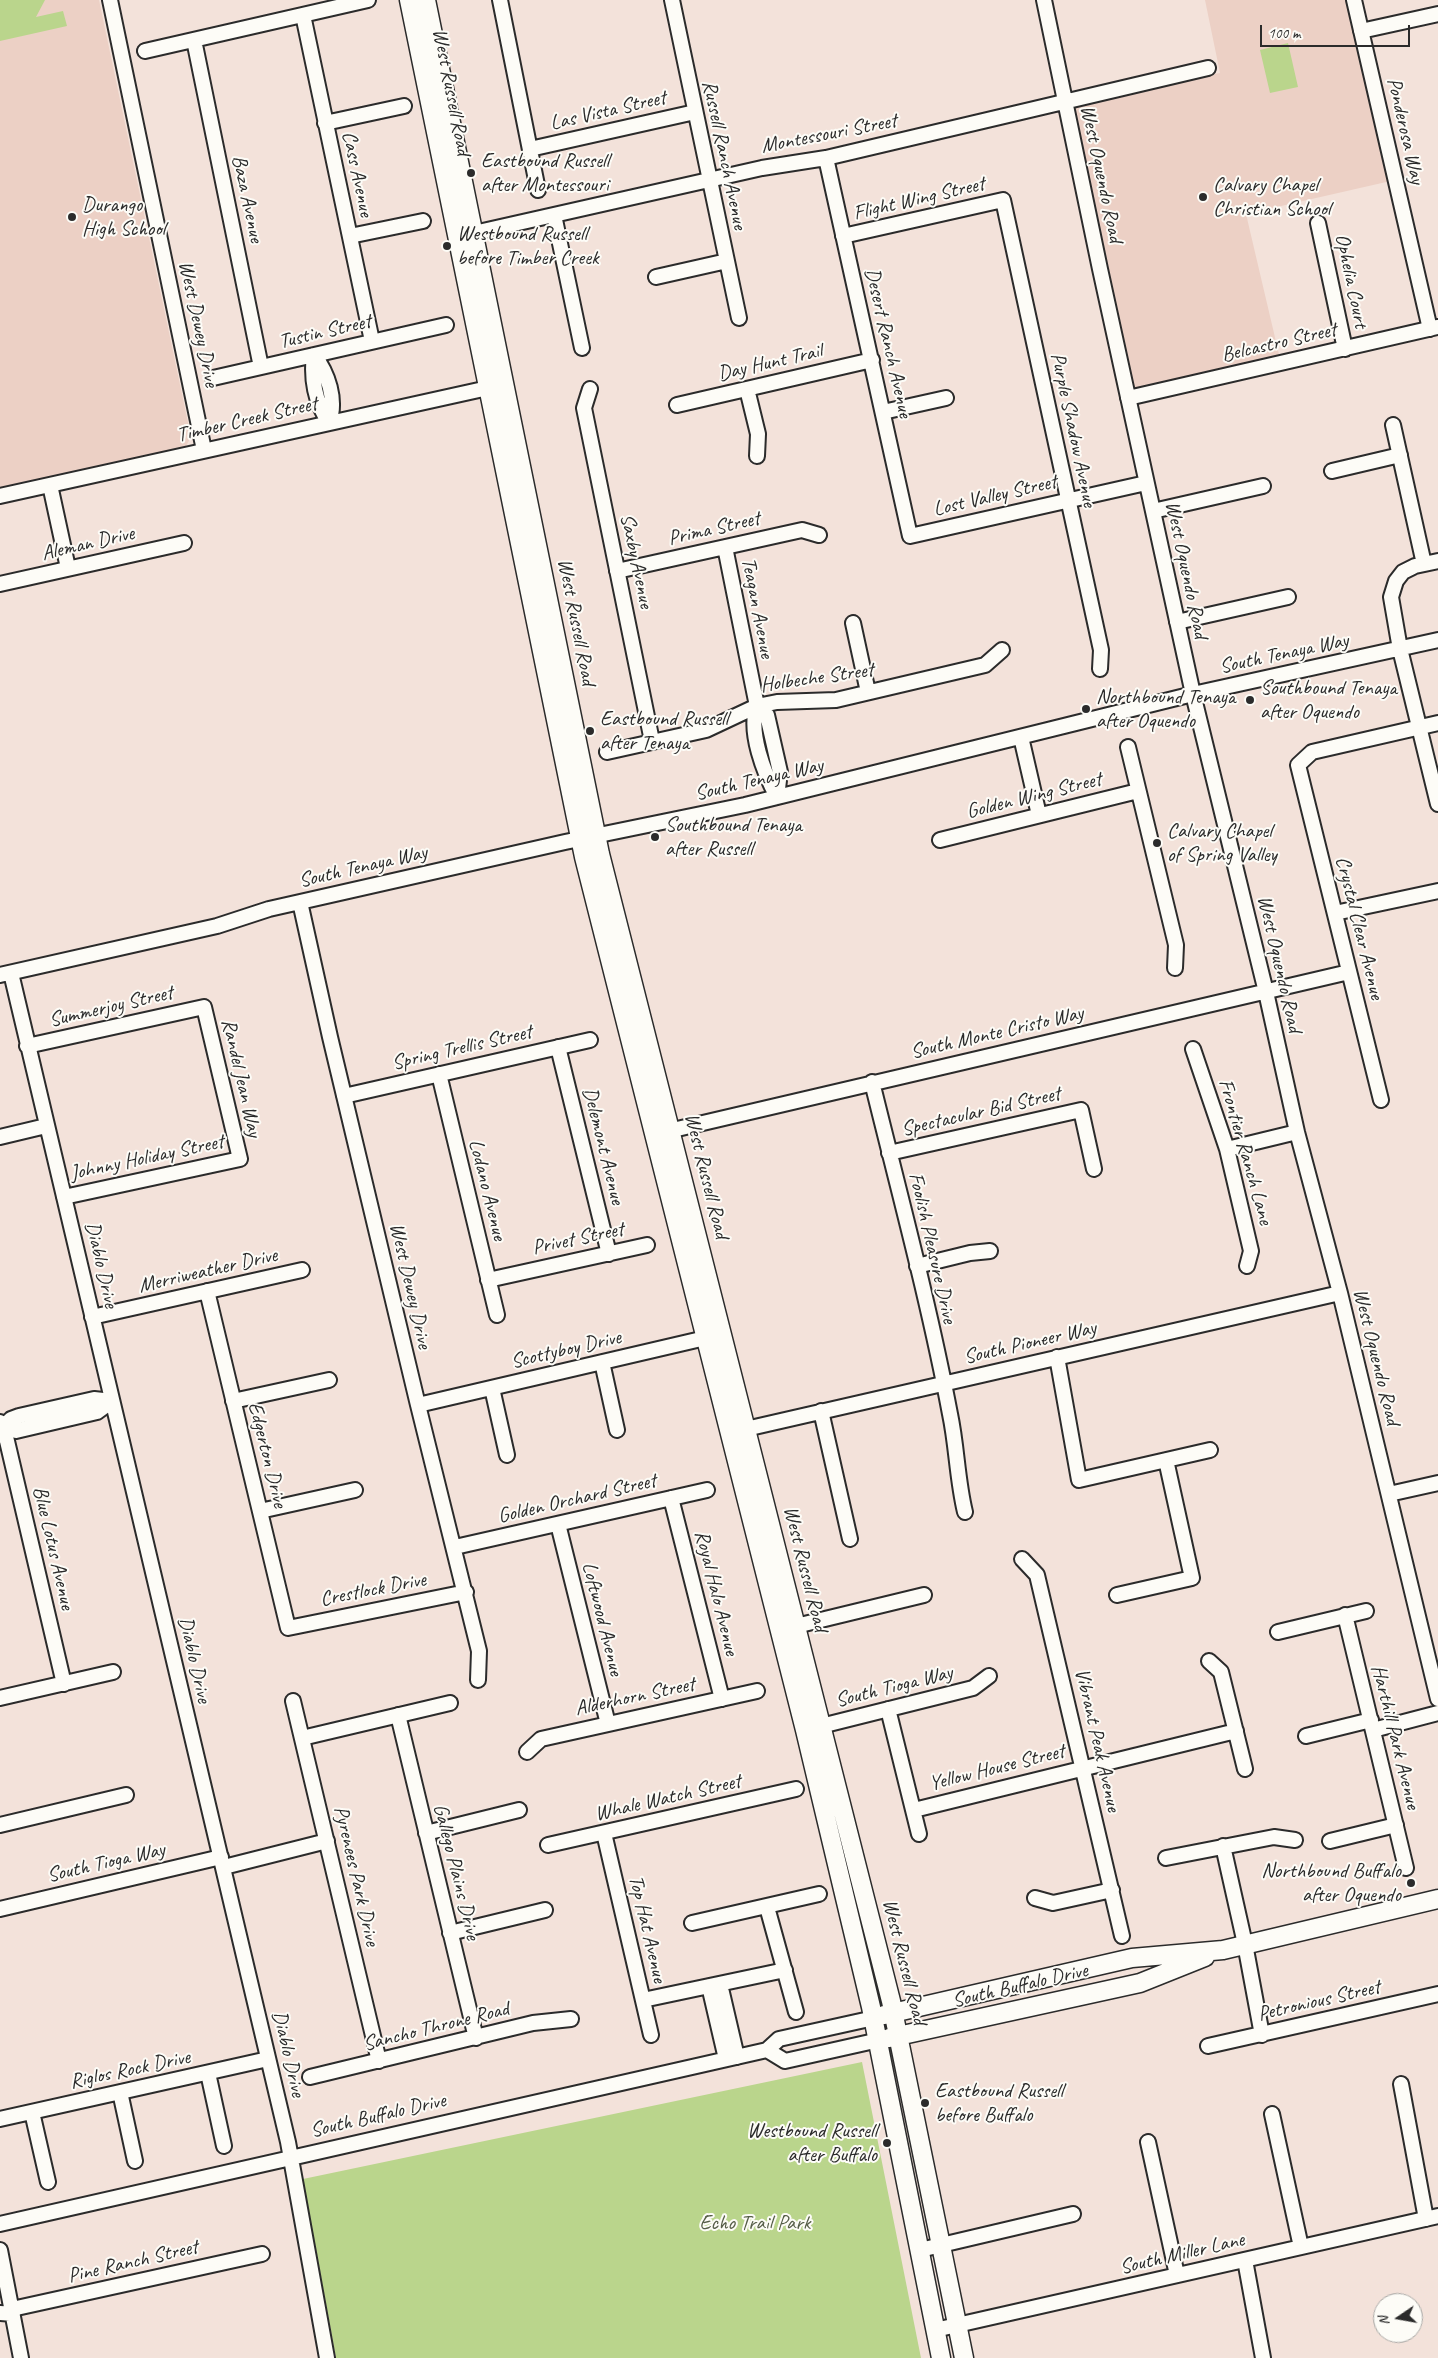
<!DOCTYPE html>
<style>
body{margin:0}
#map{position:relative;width:1438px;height:2358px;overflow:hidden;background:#f3e2da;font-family:Caveat,sans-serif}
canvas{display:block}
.north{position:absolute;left:1373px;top:2293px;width:50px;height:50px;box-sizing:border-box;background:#fdfcf7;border:1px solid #a9a8a5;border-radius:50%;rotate:258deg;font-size:14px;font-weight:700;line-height:20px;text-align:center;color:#2b2b2b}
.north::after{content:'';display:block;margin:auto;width:18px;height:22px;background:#2b2b2b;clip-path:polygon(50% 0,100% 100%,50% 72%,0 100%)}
.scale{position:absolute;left:1260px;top:25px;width:150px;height:22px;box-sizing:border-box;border:2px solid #2b2b2b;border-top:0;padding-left:6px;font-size:15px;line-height:18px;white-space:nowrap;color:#2b2b2b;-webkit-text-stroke:4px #fdfcf7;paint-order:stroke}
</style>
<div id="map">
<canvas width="1438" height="2358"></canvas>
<div class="north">N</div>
<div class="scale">100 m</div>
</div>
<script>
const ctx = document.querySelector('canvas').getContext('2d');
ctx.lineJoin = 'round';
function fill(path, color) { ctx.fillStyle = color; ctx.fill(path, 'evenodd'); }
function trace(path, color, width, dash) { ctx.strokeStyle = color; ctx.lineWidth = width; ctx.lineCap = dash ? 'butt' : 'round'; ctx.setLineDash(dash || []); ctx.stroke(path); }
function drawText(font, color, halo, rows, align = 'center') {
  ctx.font = font + ' Caveat,sans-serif'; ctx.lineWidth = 4; ctx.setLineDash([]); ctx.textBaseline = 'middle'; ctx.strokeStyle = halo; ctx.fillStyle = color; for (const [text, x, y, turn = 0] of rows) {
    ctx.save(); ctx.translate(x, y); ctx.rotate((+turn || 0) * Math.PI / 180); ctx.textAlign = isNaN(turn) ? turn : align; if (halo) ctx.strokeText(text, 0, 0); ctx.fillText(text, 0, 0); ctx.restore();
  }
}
const built = new Path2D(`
 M 0,0 L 99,0 L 191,437 L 186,446 L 180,449 L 0,490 Z
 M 1205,0 L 1356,0 L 1395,180 L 1246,214 L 1281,363 L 1128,398 L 1065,102 L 1220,73 Z`);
const green = new Path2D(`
 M 0,0 L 45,0 L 36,17 L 63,11 L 67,26 L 0,41 Z
 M 1288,43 L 1298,87 L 1270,93 L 1260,50 Z
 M 862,2062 L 921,2358 L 336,2358 L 303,2179 Z`);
const minor = new Path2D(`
 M 110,0 L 204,450
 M 500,0 L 538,190
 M 672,0 L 739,318
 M 1044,0 L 1100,269 L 1193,694 L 1266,992 L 1297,1132 L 1340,1293 L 1438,1699
 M 1354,0 L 1430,329
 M 303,15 L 372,341
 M 1361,31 L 1438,14
 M 194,40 L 261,367
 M 145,51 L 368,0
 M 325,123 L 404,106
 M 530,149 L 695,112
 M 826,158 L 910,536 L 1146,483
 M 554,215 L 582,348
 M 1318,223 L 1345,349
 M 465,235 L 762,168 L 826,158 L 1208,68
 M 350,236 L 423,221
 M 843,236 L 1003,200 L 1101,650 L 1100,669
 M 656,277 L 727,261
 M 314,355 C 328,373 337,400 329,422
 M 314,355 C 311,378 315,403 329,422
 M 213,378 L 446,325
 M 590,389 L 584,408 L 652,741
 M 747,389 L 758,434 L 757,456
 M 1128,398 L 1437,327
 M 677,405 L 872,360
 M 883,412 L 946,398
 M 1393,425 L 1424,564
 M 1332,471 L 1400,455
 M 50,485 L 68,568
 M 0,496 L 497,386
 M 1153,511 L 1263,486
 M 725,547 L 757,706 C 748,732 764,773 777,797
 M 1438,561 L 1415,566 L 1403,572 L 1396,581 L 1391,597 L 1400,649 L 1438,804
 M 617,571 L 802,530 L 819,535
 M 0,584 L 184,543
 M 1177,622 L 1288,597
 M 853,623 L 868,692
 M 757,706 L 767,715 L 780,772 L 777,797
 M 1021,737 L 1039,815
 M 1128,747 L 1176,945 L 1175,968
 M 607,752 L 706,730 L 757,706 L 777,702 L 836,700 L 985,665 L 1002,650
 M 940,840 L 1138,791
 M 300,902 L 330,1037 L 418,1405 L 479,1651 L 478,1680
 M 1335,913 L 1438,891
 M 11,973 L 288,2142 L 327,2358
 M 0,975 L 217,926 L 269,909 L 300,902 L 565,842 L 745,805 L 1193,694 L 1438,640
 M 27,1046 L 204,1007 L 240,1159 L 64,1197
 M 558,1047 L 609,1254
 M 1193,1049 L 1227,1149 L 1251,1251 L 1247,1266
 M 439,1074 L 497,1315
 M 872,1082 C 899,1192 929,1303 950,1414 C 957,1447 957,1479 965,1512
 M 344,1096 L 590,1040
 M 1381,1100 L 1298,765 L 1312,752 L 1438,723
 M 660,1133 L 1349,972
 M 0,1137 L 46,1126
 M 1227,1149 L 1297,1132
 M 889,1153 L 1081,1110 L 1094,1169
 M 917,1266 L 970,1253 L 990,1251
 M 488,1280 L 647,1245
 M 207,1291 L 288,1628 L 466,1592
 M 92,1317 L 302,1270
 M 1057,1357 L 1079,1480 L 1210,1450
 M 602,1362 L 617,1430
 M 492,1388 L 507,1455
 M 233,1401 L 329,1380
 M 418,1405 L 714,1336
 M 821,1411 L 850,1539
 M 0,1422 L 7,1441 L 64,1684
 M 2,1428 L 11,1419 L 19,1416 L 94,1399 L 112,1401
 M 2,1428 L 16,1431 L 97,1412 L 112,1401
 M 737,1431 L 1340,1293
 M 1389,1494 L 1438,1483
 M 671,1498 L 722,1699
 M 260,1511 L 355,1490
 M 558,1524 L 608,1724
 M 455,1547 L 707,1490
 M 1022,1559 L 1037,1575 L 1122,1936
 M 1117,1595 L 1192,1578 L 1166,1460
 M 1345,1615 L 1406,1868
 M 796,1626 L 924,1595
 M 1278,1632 L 1366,1611
 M 1209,1661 L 1221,1672 L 1245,1769
 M 0,1698 L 113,1672
 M 293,1701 L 379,2061
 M 888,1709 L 919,1834
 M 398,1715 L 476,2038
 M 813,1728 L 973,1688 L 989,1676
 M 1373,1730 L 1438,1713
 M 1306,1736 L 1371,1720
 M 302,1738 L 450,1703
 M 527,1752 L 541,1739 L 757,1691
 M 914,1810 L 1236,1731
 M 0,1825 L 126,1795
 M 426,1833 L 519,1810
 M 604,1833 L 651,2035
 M 1330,1841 L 1396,1825
 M 548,1845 L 796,1789
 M 1223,1846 L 1245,1944 L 1262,2035
 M 1166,1858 L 1274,1837 L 1295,1840
 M 224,1867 L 327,1841
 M 1035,1898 L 1053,1903 L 1112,1890
 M 767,1907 L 796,2012
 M 0,1909 L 221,1857
 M 692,1923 L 819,1894
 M 450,1933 L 545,1910
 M 720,1984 L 737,2057
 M 709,1986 L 726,2059
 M 643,2000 L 785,1970
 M 1208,2046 L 1438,1994
 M 767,2050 L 785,2061 L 879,2040
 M 208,2073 L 224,2146
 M 310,2077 L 533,2023 L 571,2019
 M 1401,2084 L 1426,2219
 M 120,2092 L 135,2161
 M 32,2112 L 48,2182
 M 1272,2114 L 1301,2247
 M 0,2119 L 268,2059
 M 1148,2142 L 1177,2275
 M 0,2224 L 767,2050 L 779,2039 L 874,2018
 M 0,2250 L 21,2358
 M 920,2250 L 1073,2214
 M 1245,2260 L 1263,2358
 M 12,2309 L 262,2254
 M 0,2313 L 13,2314
 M 935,2330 L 1438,2216`);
const major = new Path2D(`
 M 409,0 L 584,857 L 805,1730 L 871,2007 L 941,2358
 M 426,0 L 600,854 L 891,2001 L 964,2358
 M 884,2015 L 1132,1958 L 1223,1950 L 1438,1899
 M 889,2038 L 1140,1983 L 1205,1957`);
const markers = [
 [471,173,5,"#2b2b2b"],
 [1203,197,5,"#2b2b2b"],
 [72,217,5,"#2b2b2b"],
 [447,246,5,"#2b2b2b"],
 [1250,700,5,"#2b2b2b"],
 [1086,709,5,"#2b2b2b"],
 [590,731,5,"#2b2b2b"],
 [655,837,5,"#2b2b2b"],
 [1157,843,5,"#2b2b2b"],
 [1411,1883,5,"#2b2b2b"],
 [925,2103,5,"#2b2b2b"],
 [887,2143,5,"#2b2b2b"]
];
const streetNames = [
 ["West Russell Road",451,92,79],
 ["Las Vista Street",608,111,-13],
 ["Ponderosa Way",1405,131,77],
 ["Montessouri Street",829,134,-11],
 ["Russell Ranch Avenue",724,155,78],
 ["Cass Avenue",357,174,78],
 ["West Oquendo Road",1101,174,78],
 ["Baza Avenue",247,199,78],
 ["Flight Wing Street",919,199,-13],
 ["Ophelia Court",1351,281,78],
 ["West Dewey Drive",198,324,78],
 ["Tustin Street",325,332,-13],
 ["Desert Ranch Avenue",888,343,77],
 ["Belcastro Street",1279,343,-13],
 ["Day Hunt Trail",770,363,-13],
 ["Timber Creek Street",247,420,-13],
 ["Purple Shadow Avenue",1073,430,78],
 ["Lost Valley Street",995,496,-13],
 ["Prima Street",714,529,-13],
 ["Aleman Drive",88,544,-13],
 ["Saxby Avenue",636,561,78],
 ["West Oquendo Road",1186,570,78],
 ["Teagan Avenue",757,608,79],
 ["West Russell Road",576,622,79],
 ["South Tenaya Way",1284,654,-12],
 ["Holbeche Street",817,678,-8],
 ["South Tenaya Way",759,780,-13],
 ["Golden Wing Street",1034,796,-14],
 ["South Tenaya Way",363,867,-13],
 ["Crystal Clear Avenue",1359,928,76],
 ["West Oquendo Road",1279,964,77],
 ["Summerjoy Street",111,1007,-13],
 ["South Monte Cristo Way",997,1033,-13],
 ["Spring Trellis Street",462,1048,-13],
 ["Randel Jean Way",241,1078,77],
 ["Spectacular Bid Street",981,1112,-13],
 ["Delemont Avenue",603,1146,76],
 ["Frontier Ranch Lane",1245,1152,74],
 ["Johnny Holiday Street",147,1158,-12],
 ["West Russell Road",706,1176,76],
 ["Lodano Avenue",487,1190,76],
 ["Privet Street",578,1239,-12],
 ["Foolish Pleasure Drive",932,1248,77],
 ["Diablo Drive",101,1265,77],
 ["Merriweather Drive",208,1271,-13],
 ["West Dewey Drive",410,1286,77],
 ["South Pioneer Way",1030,1343,-13],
 ["Scottyboy Drive",566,1350,-13],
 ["West Oquendo Road",1376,1357,76],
 ["Edgerton Drive",267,1455,76],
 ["Golden Orchard Street",577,1499,-13],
 ["Blue Lotus Avenue",53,1548,77],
 ["West Russell Road",805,1569,76],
 ["Crestlock Drive",373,1590,-11],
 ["Royal Halo Avenue",716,1593,76],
 ["Loftwood Avenue",602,1619,76],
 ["Diablo Drive",194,1660,77],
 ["South Tioga Way",894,1687,-14],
 ["Alderhorn Street",635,1697,-12],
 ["Harthill Park Avenue",1395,1737,76],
 ["Vibrant Peak Avenue",1097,1740,77],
 ["Yellow House Street",997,1768,-14],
 ["Whale Watch Street",668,1798,-13],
 ["South Tioga Way",106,1863,-13],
 ["Gallego Plains Drive",456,1872,76],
 ["Pyrenees Park Drive",356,1876,77],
 ["Top Hat Avenue",647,1929,77],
 ["West Russell Road",904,1962,76],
 ["South Buffalo Drive",1020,1986,-13],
 ["Petronious Street",1319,2001,-13],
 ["Sancho Throne Road",436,2027,-14],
 ["Diablo Drive",288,2054,77],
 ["Riglos Rock Drive",130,2070,-12],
 ["South Buffalo Drive",378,2116,-13],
 ["South Miller Lane",1182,2254,-13],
 ["Pine Ranch Street",133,2262,-13]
];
const poiNames = [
 ["Eastbound Russell",481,161],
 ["after Montessouri",481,185],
 ["Calvary Chapel",1213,185],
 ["Christian School",1213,209],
 ["Durango",82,205],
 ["High School",82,229],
 ["Westbound Russell",457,234],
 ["before Timber Creek",457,258],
 ["Southbound Tenaya",1260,688],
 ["after Oquendo",1260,712],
 ["Northbound Tenaya",1096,697],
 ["after Oquendo",1096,721],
 ["Eastbound Russell",600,719],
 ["after Tenaya",600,743],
 ["Southbound Tenaya",665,825],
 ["after Russell",665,849],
 ["Calvary Chapel",1167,831],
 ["of Spring Valley",1167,855],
 ["Northbound Buffalo",1401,1871,"right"],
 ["after Oquendo",1401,1895,"right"],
 ["Eastbound Russell",935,2091],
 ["before Buffalo",935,2115],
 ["Westbound Russell",877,2131,"right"],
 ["after Buffalo",877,2155,"right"]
];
const parkNames = [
 ["Echo Trail Park",755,2223]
];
fill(built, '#ecd0c5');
fill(green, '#bad58c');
trace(minor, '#2b2b2b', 18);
trace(major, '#2b2b2b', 21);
trace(minor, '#fdfcf7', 14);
trace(major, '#fdfcf7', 18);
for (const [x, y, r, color] of markers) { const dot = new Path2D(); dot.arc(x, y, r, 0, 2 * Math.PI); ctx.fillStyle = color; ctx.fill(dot); trace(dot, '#fdfcf7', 2); }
drawText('21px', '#2b2b2b', '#fdfcf7', streetNames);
drawText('21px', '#2b2b2b', '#fdfcf7', poiNames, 'left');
drawText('21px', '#565e48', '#fdfcf7', parkNames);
</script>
